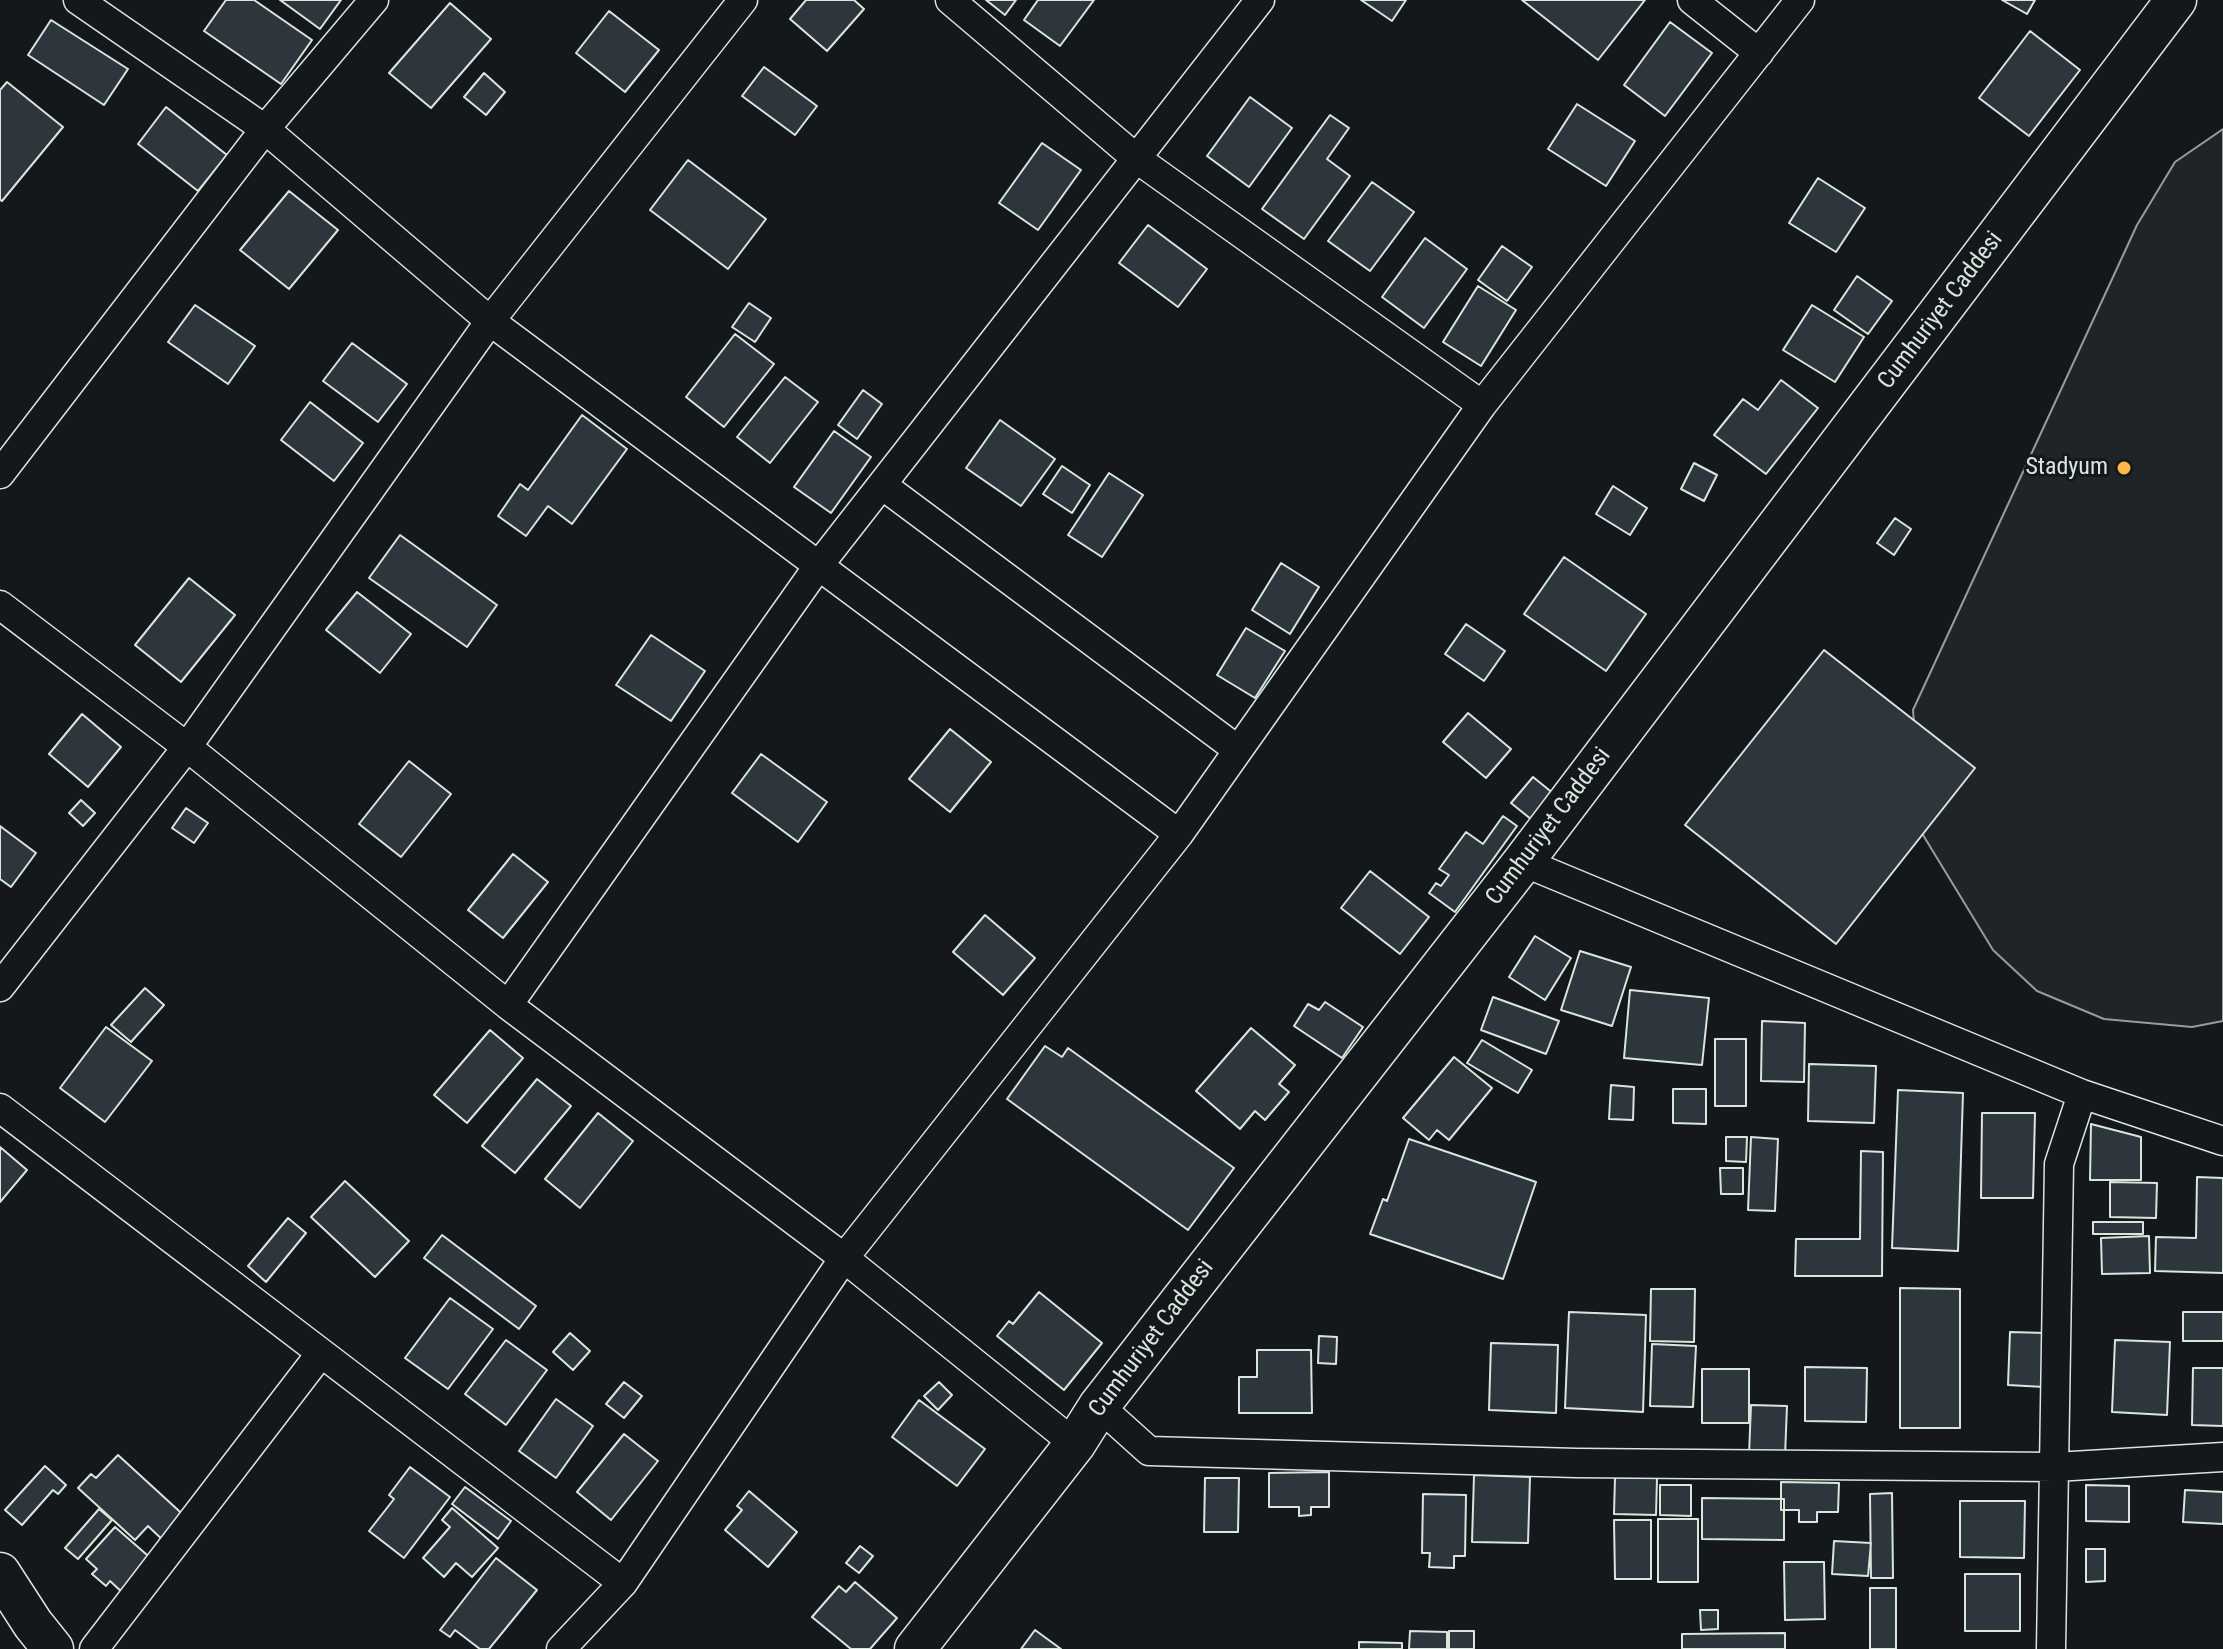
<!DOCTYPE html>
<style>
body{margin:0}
canvas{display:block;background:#14181c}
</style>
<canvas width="2223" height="1649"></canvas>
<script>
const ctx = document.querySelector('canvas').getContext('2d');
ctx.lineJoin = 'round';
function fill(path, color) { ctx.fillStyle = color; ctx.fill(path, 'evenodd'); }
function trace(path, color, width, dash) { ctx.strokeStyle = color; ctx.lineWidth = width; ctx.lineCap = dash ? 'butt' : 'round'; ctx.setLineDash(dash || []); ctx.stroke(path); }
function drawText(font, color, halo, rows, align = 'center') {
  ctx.font = font + ' "Roboto Condensed",sans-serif'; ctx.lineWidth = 6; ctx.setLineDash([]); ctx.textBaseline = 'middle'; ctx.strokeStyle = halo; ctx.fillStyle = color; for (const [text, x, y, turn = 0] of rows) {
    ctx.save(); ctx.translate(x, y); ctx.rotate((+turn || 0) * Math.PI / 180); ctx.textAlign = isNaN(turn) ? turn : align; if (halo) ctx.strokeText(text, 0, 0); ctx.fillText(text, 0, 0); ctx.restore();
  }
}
const green = new Path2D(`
 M 2223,129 L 2223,1021 L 2192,1027 L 2104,1019 L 2037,991 L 1993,950 L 1923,835 L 1913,710 L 2137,225 L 2175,162 Z`);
const building = new Path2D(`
 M 226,0 L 254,0 L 312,40 L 281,84 L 204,31 Z
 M 280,0 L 341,0 L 320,29 Z
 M 806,0 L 854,0 L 864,9 L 827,51 L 790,19 Z
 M 986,0 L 1016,0 L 1005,15 Z
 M 1038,0 L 1094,0 L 1060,46 L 1024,20 Z
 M 1361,0 L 1406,0 L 1392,21 Z
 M 1522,0 L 1645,0 L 1598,60 Z
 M 2002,0 L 2035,0 L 2027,14 Z
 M 450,3 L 491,39 L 431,108 L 389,73 Z
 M 609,11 L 659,50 L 625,92 L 576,53 Z
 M 51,20 L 128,69 L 104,105 L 28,55 Z
 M 1670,22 L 1712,53 L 1665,116 L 1624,85 Z
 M 2030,31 L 2080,70 L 2029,136 L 1979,98 Z
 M 764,67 L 817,106 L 795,135 L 742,96 Z
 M 484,73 L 505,92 L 486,115 L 464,97 Z
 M 7,82 L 63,127 L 2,201 L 0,200 L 0,90 Z
 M 1250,97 L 1292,128 L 1249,187 L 1207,156 Z
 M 1577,104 L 1635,141 L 1606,186 L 1548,149 Z
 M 166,107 L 227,155 L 198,191 L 138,144 Z
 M 1330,115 L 1349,128 L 1327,159 L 1350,176 L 1304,239 L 1262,209 Z
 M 1042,143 L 1081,170 L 1038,230 L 999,203 Z
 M 688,160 L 766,219 L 728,269 L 650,210 Z
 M 1818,178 L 1865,208 L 1836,252 L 1789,223 Z
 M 1372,182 L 1414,212 L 1370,271 L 1328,241 Z
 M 289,191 L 338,230 L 289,289 L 240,250 Z
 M 1148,225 L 1207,269 L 1178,307 L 1119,263 Z
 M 1425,238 L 1467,269 L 1424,328 L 1382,297 Z
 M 1502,246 L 1532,267 L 1507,301 L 1478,280 Z
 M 1857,276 L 1892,301 L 1868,334 L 1834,310 Z
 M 1478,286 L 1516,310 L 1481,366 L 1443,342 Z
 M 749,303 L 771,318 L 755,342 L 732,327 Z
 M 195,305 L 255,346 L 228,384 L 168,342 Z
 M 1812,305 L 1864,337 L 1835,382 L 1783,350 Z
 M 735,334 L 774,364 L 724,427 L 686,397 Z
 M 352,343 L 407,384 L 378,422 L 323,381 Z
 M 785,377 L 818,402 L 770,463 L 737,437 Z
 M 1781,380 L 1818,408 L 1766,474 L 1714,435 L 1743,399 L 1758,410 Z
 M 863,390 L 882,404 L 857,439 L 838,425 Z
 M 310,402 L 363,443 L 334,481 L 281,440 Z
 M 582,415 L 627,449 L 572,524 L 548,506 L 526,536 L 498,516 L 520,484 L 528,490 Z
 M 1000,420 L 1055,459 L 1021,506 L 966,468 Z
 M 834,431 L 871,457 L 831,513 L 794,487 Z
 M 1694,463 L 1717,475 L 1704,501 L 1681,489 Z
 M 1062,466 L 1090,485 L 1072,513 L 1043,494 Z
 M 1109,473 L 1143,495 L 1102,557 L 1068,535 Z
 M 1613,486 L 1647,508 L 1630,535 L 1596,514 Z
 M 1895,518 L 1911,529 L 1894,555 L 1877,543 Z
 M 400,535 L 497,605 L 467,647 L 369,578 Z
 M 1564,557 L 1646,614 L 1606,671 L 1524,614 Z
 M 1281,563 L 1319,587 L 1290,634 L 1252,610 Z
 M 189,578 L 235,615 L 181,682 L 135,645 Z
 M 357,592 L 411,634 L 380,673 L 326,630 Z
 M 1466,624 L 1505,651 L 1484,681 L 1445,654 Z
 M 1246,628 L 1285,651 L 1255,698 L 1217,675 Z
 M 651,635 L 705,671 L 671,721 L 616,685 Z
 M 1824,650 L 1975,768 L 1836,944 L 1685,825 Z
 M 1468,713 L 1511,749 L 1486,778 L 1443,742 Z
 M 82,714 L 121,747 L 88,787 L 49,754 Z
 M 950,729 L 991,762 L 950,812 L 909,779 Z
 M 761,754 L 827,802 L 798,842 L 732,793 Z
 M 409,761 L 451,794 L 401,857 L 359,824 Z
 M 1533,777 L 1554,794 L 1532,820 L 1511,803 Z
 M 81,800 L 95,813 L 83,826 L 69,813 Z
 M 186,808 L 208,823 L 194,843 L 172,828 Z
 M 1503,816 L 1517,826 L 1455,912 L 1429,893 L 1436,883 L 1441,886 L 1449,875 L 1439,869 L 1466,832 L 1483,844 Z
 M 0,826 L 36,853 L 11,887 L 0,879 Z
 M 513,854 L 548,882 L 503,938 L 468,910 Z
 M 1370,871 L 1429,917 L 1400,954 L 1341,908 Z
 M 985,915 L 1035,958 L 1003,995 L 953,952 Z
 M 1535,936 L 1571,958 L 1545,1000 L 1509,977 Z
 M 1580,951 L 1631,967 L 1612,1026 L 1561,1010 Z
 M 145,988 L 164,1005 L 131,1042 L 111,1025 Z
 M 1630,990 L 1709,998 L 1702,1065 L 1624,1058 Z
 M 1493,997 L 1559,1021 L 1546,1054 L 1481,1030 Z
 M 1325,1002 L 1363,1027 L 1342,1058 L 1294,1026 L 1308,1004 L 1319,1010 Z
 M 1762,1021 L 1805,1023 L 1804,1082 L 1761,1081 Z
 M 106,1027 L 152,1061 L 105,1122 L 60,1088 Z
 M 1251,1028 L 1295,1065 L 1279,1084 L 1289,1092 L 1265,1120 L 1255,1111 L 1240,1129 L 1196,1091 Z
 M 490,1030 L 523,1058 L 467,1123 L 434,1095 Z
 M 1715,1039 L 1746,1039 L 1746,1106 L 1715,1106 Z
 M 1482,1040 L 1532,1070 L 1518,1093 L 1467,1063 Z
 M 1045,1046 L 1062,1057 L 1068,1048 L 1234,1168 L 1188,1230 L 1007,1099 Z
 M 1454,1057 L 1492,1088 L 1449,1140 L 1437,1130 L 1429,1140 L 1403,1118 Z
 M 1809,1064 L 1876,1066 L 1874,1123 L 1808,1121 Z
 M 537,1079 L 571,1106 L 515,1173 L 482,1146 Z
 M 1611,1085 L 1634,1087 L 1633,1120 L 1609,1119 Z
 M 1673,1089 L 1706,1089 L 1706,1124 L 1673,1123 Z
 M 1898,1090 L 1963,1093 L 1958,1251 L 1892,1248 Z
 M 598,1113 L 633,1141 L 580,1208 L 545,1179 Z
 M 1982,1113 L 2035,1113 L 2033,1198 L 1981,1198 Z
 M 2091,1124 L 2141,1137 L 2141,1180 L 2090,1180 Z
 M 1726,1137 L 1747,1137 L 1746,1162 L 1726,1161 Z
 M 1751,1137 L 1778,1139 L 1775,1211 L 1748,1210 Z
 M 1409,1139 L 1536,1182 L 1503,1279 L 1370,1234 L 1383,1199 L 1387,1201 Z
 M 0,1147 L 27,1170 L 0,1202 Z
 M 1861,1151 L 1883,1152 L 1882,1276 L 1795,1276 L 1796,1239 L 1860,1239 Z
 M 1720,1168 L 1743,1168 L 1743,1194 L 1721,1194 Z
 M 2197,1177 L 2223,1178 L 2223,1273 L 2155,1271 L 2156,1237 L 2196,1238 Z
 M 345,1181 L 409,1241 L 375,1277 L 311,1217 Z
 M 2110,1182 L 2157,1183 L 2156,1218 L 2110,1217 Z
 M 288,1218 L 306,1233 L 266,1282 L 248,1266 Z
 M 2093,1222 L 2143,1222 L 2143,1234 L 2093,1234 Z
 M 442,1235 L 536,1306 L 519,1329 L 424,1258 Z
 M 2149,1236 L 2150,1273 L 2102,1274 L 2101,1238 Z
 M 1900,1288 L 1960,1289 L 1960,1428 L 1900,1428 Z
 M 1651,1289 L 1695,1289 L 1694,1342 L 1650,1341 Z
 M 1039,1292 L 1102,1343 L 1064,1390 L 997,1336 L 1009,1321 L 1013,1324 Z
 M 450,1298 L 493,1329 L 448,1389 L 405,1358 Z
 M 1569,1312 L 1646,1315 L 1643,1412 L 1565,1408 Z
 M 2183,1312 L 2223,1312 L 2223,1341 L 2183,1341 Z
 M 2010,1332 L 2046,1333 L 2044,1387 L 2008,1385 Z
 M 570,1333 L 590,1351 L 573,1370 L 553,1352 Z
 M 1319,1336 L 1337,1337 L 1336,1364 L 1318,1363 Z
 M 506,1340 L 547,1370 L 506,1425 L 465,1394 Z
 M 2115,1340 L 2170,1342 L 2167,1415 L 2112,1412 Z
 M 1491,1343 L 1558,1345 L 1556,1413 L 1489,1410 Z
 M 1652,1344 L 1696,1346 L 1693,1407 L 1650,1406 Z
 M 1257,1350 L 1311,1350 L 1312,1413 L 1239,1413 L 1239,1377 L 1257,1377 Z
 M 1805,1367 L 1867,1368 L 1866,1422 L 1805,1421 Z
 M 2193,1368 L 2223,1368 L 2223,1426 L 2192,1425 Z
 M 1702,1369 L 1749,1369 L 1749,1423 L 1702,1423 Z
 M 624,1382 L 642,1396 L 624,1418 L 606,1404 Z
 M 939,1382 L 952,1395 L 938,1410 L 924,1396 Z
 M 556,1399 L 593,1426 L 556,1478 L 519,1451 Z
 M 919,1400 L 985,1449 L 957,1486 L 892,1437 Z
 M 1751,1405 L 1787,1406 L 1785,1456 L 1749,1455 Z
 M 624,1434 L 658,1461 L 611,1520 L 577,1492 Z
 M 118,1455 L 190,1521 L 168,1545 L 148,1526 L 135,1540 L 78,1488 L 91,1474 L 96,1478 Z
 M 45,1466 L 66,1485 L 58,1494 L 53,1490 L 22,1525 L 5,1510 Z
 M 410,1467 L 450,1497 L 404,1558 L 369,1531 L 394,1499 L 389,1495 Z
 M 1329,1472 L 1329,1507 L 1311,1507 L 1311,1515 L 1299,1516 L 1299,1507 L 1269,1507 L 1269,1473 Z
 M 1474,1475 L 1530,1477 L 1528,1543 L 1472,1542 Z
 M 1615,1477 L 1657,1478 L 1656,1515 L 1614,1514 Z
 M 1205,1478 L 1239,1478 L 1238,1532 L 1204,1532 Z
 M 1781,1482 L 1839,1483 L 1838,1512 L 1817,1512 L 1817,1522 L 1799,1522 L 1799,1510 L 1781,1510 Z
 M 1660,1485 L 1691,1485 L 1691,1516 L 1660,1515 Z
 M 2086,1485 L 2129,1486 L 2129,1522 L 2086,1521 Z
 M 465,1487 L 511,1521 L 498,1539 L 452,1504 Z
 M 2185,1490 L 2223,1492 L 2223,1524 L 2183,1522 Z
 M 749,1491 L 797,1532 L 768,1567 L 725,1530 L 742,1510 L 737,1506 Z
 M 1892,1493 L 1893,1578 L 1871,1578 L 1870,1494 Z
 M 1423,1494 L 1466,1495 L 1465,1556 L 1454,1556 L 1454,1568 L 1429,1567 L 1430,1553 L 1422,1553 Z
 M 1702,1498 L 1784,1499 L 1784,1540 L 1702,1539 Z
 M 1960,1501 L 2025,1501 L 2024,1558 L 1960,1557 Z
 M 452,1508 L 498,1548 L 472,1577 L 456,1563 L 444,1577 L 423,1558 L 450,1527 L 442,1520 Z
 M 99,1509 L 112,1520 L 78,1559 L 65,1548 Z
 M 1658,1519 L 1698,1519 L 1698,1582 L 1658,1582 Z
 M 1614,1520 L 1651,1520 L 1651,1579 L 1615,1579 Z
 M 115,1527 L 154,1561 L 124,1594 L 110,1581 L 106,1586 L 92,1574 L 97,1569 L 86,1559 Z
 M 1834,1541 L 1871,1543 L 1868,1576 L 1832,1574 Z
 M 860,1546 L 873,1556 L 859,1573 L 846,1563 Z
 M 2086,1549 L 2105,1549 L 2105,1581 L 2086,1582 Z
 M 496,1558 L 537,1590 L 489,1649 L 480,1649 L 455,1630 L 450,1637 L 440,1630 Z
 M 1784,1562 L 1824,1562 L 1825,1619 L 1785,1620 Z
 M 1965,1574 L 2020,1574 L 2020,1631 L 1965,1631 Z
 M 855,1582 L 897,1618 L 870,1649 L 851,1649 L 812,1617 L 839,1586 L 846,1592 Z
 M 1870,1588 L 1896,1588 L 1896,1649 L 1870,1649 Z
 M 1700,1610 L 1718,1610 L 1718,1629 L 1701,1630 Z
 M 1035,1630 L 1061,1649 L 1021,1649 Z
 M 1410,1631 L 1447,1632 L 1447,1649 L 1409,1649 Z
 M 1449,1631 L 1474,1631 L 1474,1649 L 1449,1649 Z
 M 1785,1633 L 1785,1649 L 1682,1649 L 1682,1634 Z
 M 1359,1642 L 1402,1643 L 1402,1649 L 1359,1649 Z`);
const street = new Path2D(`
 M 78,0 L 265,129 L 490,321 L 1179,834
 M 950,0 L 1137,159 L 1482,405
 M 1692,0 L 1759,53
 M 0,474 L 265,129 L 374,0
 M 882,485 L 1238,750
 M 0,605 L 187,747 L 508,1005 L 844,1258 L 1075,1444
 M 1523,862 L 2082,1094 L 2223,1141
 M 0,987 L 187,747 L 490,321 L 743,0
 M 508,1005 L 819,565 L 1260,0
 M 0,1108 L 623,1583
 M 1099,1406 L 1149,1451 L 1576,1463 L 2055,1467 L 2223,1457
 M 94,1649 L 321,1353
 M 561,1649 L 623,1583 L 844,1258 L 1179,834 L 1482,405 L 1800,0
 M 2051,1649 L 2059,1164 L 2082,1094`);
const secondary = new Path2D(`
 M 0,1573 L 33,1624 L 53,1649
 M 915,1649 L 1075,1444 L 1099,1406 L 1523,862 L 2176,0`);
const markers = [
 [2124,468,8,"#ffb74d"]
];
const streetNames = [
 ["Cumhuriyet Caddesi",1941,311,-53],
 ["Cumhuriyet Caddesi",1549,827,-53],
 ["Cumhuriyet Caddesi",1152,1339,-53]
];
const poiNames = [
 ["Stadyum",2108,468]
];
fill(green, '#202428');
trace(green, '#939e99', 2);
fill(building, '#2c363c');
trace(building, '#d8e6dc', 2);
trace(street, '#d8e6dc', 31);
trace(secondary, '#d8e6dc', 43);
trace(street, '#14181c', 28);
trace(secondary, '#14181c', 40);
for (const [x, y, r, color] of markers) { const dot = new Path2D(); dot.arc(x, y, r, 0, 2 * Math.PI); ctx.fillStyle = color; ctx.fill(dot); trace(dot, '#14181c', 3); }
drawText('24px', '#d8e6dc', '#14181c', streetNames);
drawText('24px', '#d8e6dc', '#14181c', poiNames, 'right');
</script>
